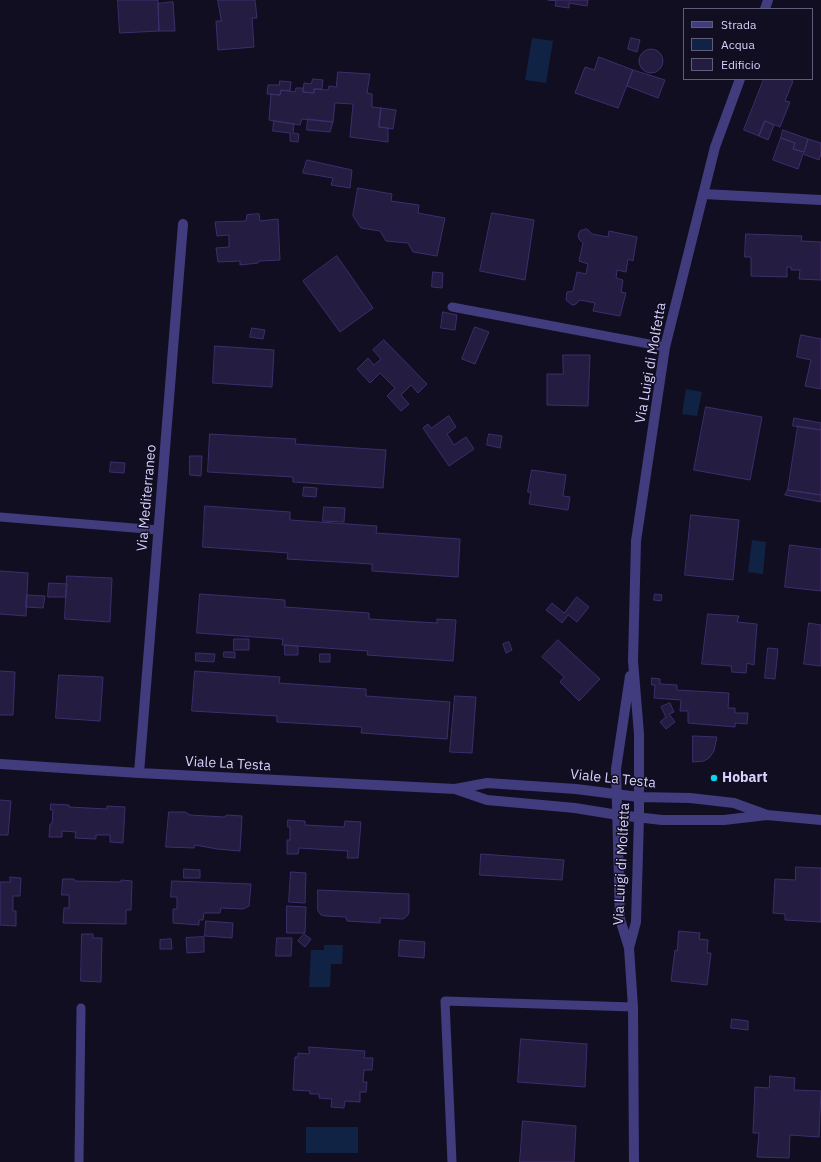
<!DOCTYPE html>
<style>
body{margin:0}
#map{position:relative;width:821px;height:1162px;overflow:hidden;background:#120e21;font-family:"IBM Plex Sans",sans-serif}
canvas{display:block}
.legend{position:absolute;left:683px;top:8px;width:130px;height:72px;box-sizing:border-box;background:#120e21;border:1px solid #615c79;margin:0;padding:5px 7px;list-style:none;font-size:12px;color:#d7d1fd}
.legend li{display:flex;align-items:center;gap:8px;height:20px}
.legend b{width:20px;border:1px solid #615c79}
</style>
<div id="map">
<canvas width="821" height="1162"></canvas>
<ul class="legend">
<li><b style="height:5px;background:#403c7e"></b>Strada</li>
<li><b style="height:11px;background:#102344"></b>Acqua</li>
<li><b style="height:11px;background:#241c41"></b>Edificio</li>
</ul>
</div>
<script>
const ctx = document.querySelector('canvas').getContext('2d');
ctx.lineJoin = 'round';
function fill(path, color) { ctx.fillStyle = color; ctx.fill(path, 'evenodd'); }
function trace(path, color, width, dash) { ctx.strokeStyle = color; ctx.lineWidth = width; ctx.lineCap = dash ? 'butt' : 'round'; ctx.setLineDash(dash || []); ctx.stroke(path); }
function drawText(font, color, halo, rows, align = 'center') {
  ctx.font = font + ' "IBM Plex Sans",sans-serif'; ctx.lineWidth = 3; ctx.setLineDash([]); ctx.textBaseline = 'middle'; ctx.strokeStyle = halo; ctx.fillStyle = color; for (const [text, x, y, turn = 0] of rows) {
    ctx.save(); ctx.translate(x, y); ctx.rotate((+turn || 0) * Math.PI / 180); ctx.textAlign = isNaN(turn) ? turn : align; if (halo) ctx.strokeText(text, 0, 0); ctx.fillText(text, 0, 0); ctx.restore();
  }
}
const water = new Path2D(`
 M 532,38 L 553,41 L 546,83 L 525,80 Z
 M 686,389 L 702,392 L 697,416 L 682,414 Z
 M 752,540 L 766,542 L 763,574 L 748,572 Z
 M 324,945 L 343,945 L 342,964 L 331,964 L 330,987 L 309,987 L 311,950 L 324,950 Z
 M 306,1127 L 358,1127 L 358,1153 L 306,1153 Z`);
const building = new Path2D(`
 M 118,0 L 158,0 L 159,31 L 120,33 Z
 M 218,0 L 255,0 L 257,18 L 252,18 L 254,47 L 218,50 L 216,21 L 221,21 Z
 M 548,0 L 588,0 L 587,6 L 569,3 L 569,8 L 555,6 L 556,1 Z
 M 173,2 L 175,31 L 159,31 L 158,4 Z
 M 631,38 L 640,40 L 637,52 L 628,49 Z
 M639 61a12 12 0 1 1 24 0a12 12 0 1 1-24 0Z
 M 599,57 L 633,70 L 618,108 L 575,93 L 585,67 L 594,70 Z
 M 633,70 L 665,80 L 658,98 L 627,86 Z
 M 338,72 L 370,74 L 367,93 L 372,94 L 372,107 L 381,108 L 379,127 L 388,128 L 388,142 L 350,137 L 353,104 L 335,103 L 333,122 L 302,119 L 300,125 L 269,120 L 271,94 L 280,95 L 281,90 L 295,92 L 296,88 L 303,88 L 303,92 L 314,93 L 314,89 L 328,90 L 329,86 L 336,87 Z
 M 313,79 L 323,80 L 322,89 L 314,89 L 314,93 L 303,92 L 304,83 L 311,84 Z
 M 764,79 L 789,79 L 793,81 L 785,101 L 790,102 L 780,127 L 765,121 L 759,136 L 744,130 Z
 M 280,81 L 291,82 L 290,91 L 281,90 L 280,95 L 267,94 L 268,85 L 279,85 Z
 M 381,108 L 396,110 L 393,129 L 379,127 Z
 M 308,119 L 333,122 L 330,132 L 307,130 Z
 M 274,121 L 294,124 L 293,133 L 299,134 L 298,142 L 290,141 L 290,133 L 273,131 Z
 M 765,121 L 774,125 L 768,140 L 759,136 Z
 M 783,130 L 808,139 L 804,152 L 793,149 L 795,143 L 781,138 Z
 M 781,138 L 795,143 L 793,149 L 804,152 L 808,139 L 821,143 L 821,154 L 819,160 L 803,154 L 798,169 L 773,160 Z
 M 307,160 L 352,170 L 350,188 L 331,185 L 333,178 L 303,173 Z
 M 358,188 L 392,194 L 391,201 L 419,205 L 418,213 L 445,218 L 437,256 L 413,252 L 408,243 L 386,241 L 380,231 L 361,228 L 353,216 Z
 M 492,213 L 534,220 L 525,280 L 480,271 Z
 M 259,214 L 260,221 L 278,219 L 280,260 L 259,261 L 258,263 L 240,265 L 240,261 L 218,262 L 216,248 L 229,247 L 229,235 L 217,236 L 215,222 L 246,221 L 247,215 Z
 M 587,229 L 592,234 L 608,237 L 609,231 L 637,237 L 633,261 L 628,259 L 626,272 L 617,270 L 616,278 L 623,280 L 621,292 L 626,293 L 620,316 L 593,311 L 595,303 L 580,300 L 576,304 L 572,305 L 566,300 L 567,292 L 573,291 L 577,272 L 586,274 L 588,264 L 579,261 L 583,243 L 579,239 L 578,235 L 580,231 Z
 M 746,234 L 802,236 L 801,241 L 821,242 L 821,280 L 799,279 L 800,270 L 791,270 L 791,267 L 787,267 L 787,277 L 751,276 L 751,257 L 745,257 Z
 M 337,256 L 373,308 L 340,332 L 303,281 Z
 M 433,272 L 443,273 L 442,288 L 432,287 Z
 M 443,312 L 457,315 L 455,330 L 441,328 Z
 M 475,327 L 489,332 L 475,364 L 462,359 Z
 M 252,328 L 265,330 L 263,339 L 250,337 Z
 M 801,335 L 821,339 L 821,389 L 805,386 L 811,360 L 797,357 Z
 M 384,340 L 427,384 L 418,393 L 411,385 L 401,395 L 409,404 L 401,411 L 387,396 L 395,388 L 380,373 L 370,383 L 357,369 L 368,358 L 374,365 L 381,359 L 373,350 Z
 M 215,346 L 274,350 L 272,387 L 213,383 Z
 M 563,355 L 590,355 L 588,406 L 547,405 L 547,374 L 563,374 Z
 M 706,407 L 762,417 L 750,480 L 694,470 Z
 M 449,416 L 456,427 L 447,434 L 454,445 L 466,437 L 474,449 L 449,466 L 423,428 L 428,424 L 431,428 Z
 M 794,418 L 821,423 L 821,430 L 793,426 Z
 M 798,426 L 821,430 L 821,495 L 788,490 Z
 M 210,434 L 296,439 L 295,444 L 386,450 L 383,488 L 293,482 L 293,477 L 208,472 Z
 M 489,434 L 502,436 L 500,448 L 487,445 Z
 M 190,456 L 202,456 L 201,476 L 190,475 Z
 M 111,462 L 125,463 L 124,473 L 110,472 Z
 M 532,470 L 566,475 L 563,496 L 570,497 L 568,510 L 529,504 L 531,492 L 528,492 Z
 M 304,487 L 317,488 L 316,497 L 303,496 Z
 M 788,490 L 821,495 L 821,502 L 785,495 Z
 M 205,506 L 290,512 L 290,520 L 377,526 L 376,533 L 460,539 L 458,577 L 372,571 L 372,564 L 287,559 L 288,553 L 203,547 Z
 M 324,507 L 345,508 L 344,522 L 323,521 Z
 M 691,515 L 739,520 L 733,580 L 685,575 Z
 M 790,545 L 821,549 L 821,591 L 785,587 Z
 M 0,571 L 28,573 L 26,616 L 0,614 Z
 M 67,576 L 112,578 L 110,622 L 65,619 Z
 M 49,583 L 67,584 L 66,597 L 48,597 Z
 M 200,594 L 285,600 L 285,607 L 369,613 L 369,619 L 437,623 L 437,619 L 456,620 L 453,661 L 367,655 L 368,651 L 282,645 L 283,639 L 197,633 Z
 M 655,594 L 662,595 L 661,601 L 654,600 Z
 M 27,595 L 45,596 L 43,608 L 26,607 Z
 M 577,597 L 589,607 L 577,622 L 568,615 L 562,623 L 546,610 L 552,603 L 564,613 Z
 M 708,614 L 739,616 L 737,622 L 757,624 L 754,665 L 747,663 L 746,673 L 732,672 L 731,666 L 702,664 Z
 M 809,623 L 821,625 L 821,666 L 804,664 Z
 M 234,639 L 249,639 L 249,650 L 234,650 Z
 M 558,640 L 600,679 L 579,701 L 560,682 L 564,677 L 542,657 Z
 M 509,642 L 512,650 L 506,653 L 503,644 Z
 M 285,645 L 298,646 L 298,655 L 285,655 Z
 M 768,648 L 778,649 L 775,679 L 765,678 Z
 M 224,652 L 235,652 L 235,658 L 224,657 Z
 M 196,653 L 215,654 L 214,662 L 196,661 Z
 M 320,654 L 330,654 L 330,662 L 320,662 Z
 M 0,671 L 15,672 L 13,715 L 0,715 Z
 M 195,671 L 280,677 L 279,683 L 366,689 L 366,696 L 450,702 L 447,739 L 361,733 L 362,727 L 277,722 L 277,716 L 192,711 Z
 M 59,675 L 103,677 L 100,721 L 56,718 Z
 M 652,678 L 660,679 L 660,684 L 677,685 L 677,690 L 729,693 L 728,708 L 735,708 L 735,713 L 748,713 L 747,724 L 735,723 L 735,727 L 688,723 L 688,711 L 680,711 L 681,700 L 654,698 L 655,685 L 652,685 Z
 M 455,696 L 476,697 L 472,753 L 450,752 Z
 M 670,703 L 674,712 L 669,714 L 675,722 L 666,729 L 660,722 L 666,717 L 661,707 Z
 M 693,736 L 717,737 L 714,751 L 709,758 L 704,761 L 693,762 Z
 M 0,800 L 11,801 L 8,835 L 0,835 Z
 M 51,804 L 69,805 L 69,807 L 107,809 L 107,806 L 125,807 L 123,843 L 110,842 L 110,835 L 96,835 L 96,839 L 75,838 L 76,832 L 62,831 L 62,837 L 49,837 L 50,824 L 52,824 L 53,810 L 51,810 Z
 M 169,812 L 185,812 L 190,815 L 224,817 L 227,815 L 242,816 L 240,851 L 217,849 L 195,845 L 194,848 L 166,847 Z
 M 288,820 L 305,821 L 305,825 L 344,827 L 345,821 L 361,822 L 358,858 L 347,858 L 348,851 L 299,848 L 298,854 L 287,854 L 287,840 L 290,840 L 290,827 L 288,827 Z
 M 481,854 L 564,860 L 562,880 L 480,875 Z
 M 796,867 L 821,868 L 821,922 L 785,920 L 785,914 L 773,913 L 775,879 L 795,880 Z
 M 184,869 L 200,870 L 200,878 L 184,878 Z
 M 291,872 L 306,873 L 305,903 L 289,902 Z
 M 10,877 L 21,878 L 20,896 L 13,896 L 13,911 L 16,911 L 16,926 L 0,925 L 0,882 L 10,882 Z
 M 63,879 L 74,879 L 75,881 L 121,882 L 121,880 L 132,881 L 131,910 L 126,910 L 126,924 L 63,923 L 64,908 L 69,908 L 69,895 L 62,895 Z
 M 172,881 L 251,884 L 249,906 L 243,909 L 221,908 L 220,913 L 204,913 L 203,920 L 199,920 L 199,925 L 173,923 L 173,909 L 177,909 L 177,897 L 171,897 Z
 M 318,890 L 409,894 L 409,913 L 407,916 L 403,919 L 380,918 L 380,923 L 347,921 L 346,917 L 326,916 L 321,915 L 318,911 Z
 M 287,906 L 306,907 L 305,933 L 287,933 Z
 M 206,921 L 233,923 L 232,938 L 205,936 Z
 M 679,931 L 700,933 L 699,939 L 708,940 L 707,953 L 711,953 L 707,985 L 671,981 L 675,950 L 677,951 Z
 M 82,934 L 93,934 L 93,938 L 102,938 L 101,982 L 81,981 Z
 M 304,934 L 311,939 L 305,947 L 298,941 Z
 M 204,937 L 204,952 L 187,953 L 186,938 Z
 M 277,938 L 292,938 L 291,956 L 276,956 Z
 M 171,939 L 172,949 L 160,949 L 160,940 Z
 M 400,940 L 425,942 L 424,958 L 399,956 Z
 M 732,1019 L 748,1021 L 748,1030 L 731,1028 Z
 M 521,1039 L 587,1044 L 585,1087 L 518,1082 Z
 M 309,1047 L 365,1051 L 364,1058 L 373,1058 L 372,1070 L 364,1070 L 363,1082 L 367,1082 L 366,1092 L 360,1092 L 360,1102 L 345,1101 L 344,1108 L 331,1107 L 332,1099 L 319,1098 L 319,1094 L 310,1094 L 310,1091 L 293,1090 L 295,1057 L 298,1057 L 298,1053 L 309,1054 Z
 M 770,1076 L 795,1078 L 794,1090 L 821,1091 L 819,1137 L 790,1135 L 789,1158 L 757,1157 L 759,1133 L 753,1133 L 755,1087 L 769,1088 Z
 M 523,1121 L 576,1126 L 574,1162 L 520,1162 Z`);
const lane = new Path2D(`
 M 452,307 L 665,347
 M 0,517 L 158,530
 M 79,1162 L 81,1008
 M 452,1162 L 445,1001 L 633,1007`);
const street = new Path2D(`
 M 765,9 L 768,0
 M 703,194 L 821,200
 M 630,676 L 616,769 L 620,919 L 629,948 L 633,1007 L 634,1162
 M 0,764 L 139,773 L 455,789 L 487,783 L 576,789 L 639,797 L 690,798 L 734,803 L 767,815
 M 139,773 L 183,224
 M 455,789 L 487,800 L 575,808 L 618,815 L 662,820 L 724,820 L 767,815 L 821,820
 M 629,948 L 636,922 L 639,817 L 639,734 L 633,661 L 636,541 L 665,347 L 715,147 L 740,79`);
const markers = [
 [714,778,4,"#0cd3ed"]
];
const streetNames = [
 ["Via Luigi di Molfetta",651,363,-80],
 ["Via Mediterraneo",147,498,-85],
 ["Viale La Testa",228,764,3],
 ["Viale La Testa",613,779,6],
 ["Via Luigi di Molfetta",622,864,-87]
];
const poiNames = [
 ["Hobart",722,778]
];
fill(water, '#102344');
fill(building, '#241c41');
trace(building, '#3c2f6c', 1);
trace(lane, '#403c7e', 9);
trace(street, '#403c7e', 10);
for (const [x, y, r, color] of markers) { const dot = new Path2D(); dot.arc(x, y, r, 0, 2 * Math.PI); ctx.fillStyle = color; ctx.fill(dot); trace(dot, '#120e21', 1.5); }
drawText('14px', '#d7d1fd', '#120e21', streetNames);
drawText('bold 14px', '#d7d1fd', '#120e21', poiNames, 'left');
</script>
